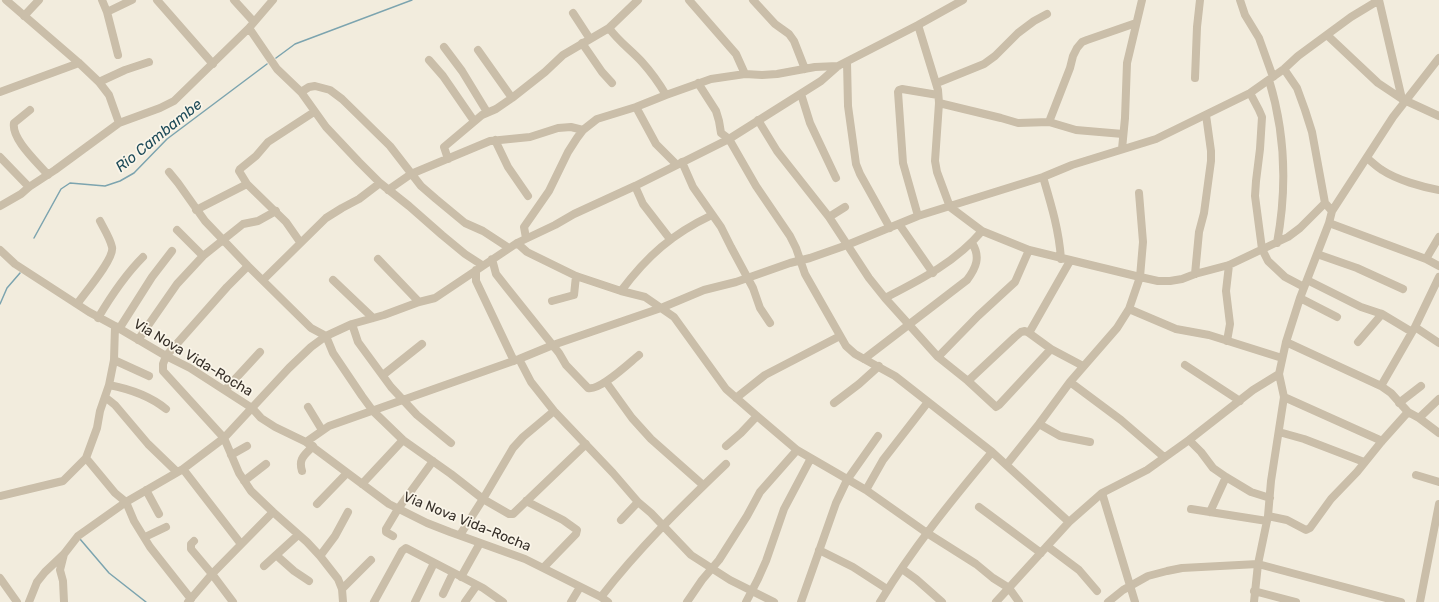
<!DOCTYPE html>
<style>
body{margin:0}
canvas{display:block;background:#f2ecdd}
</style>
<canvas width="1439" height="602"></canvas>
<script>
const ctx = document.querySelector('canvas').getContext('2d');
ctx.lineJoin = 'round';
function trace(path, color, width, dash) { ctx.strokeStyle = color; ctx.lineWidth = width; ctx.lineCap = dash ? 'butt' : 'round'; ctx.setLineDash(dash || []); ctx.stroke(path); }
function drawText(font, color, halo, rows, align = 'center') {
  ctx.font = font + ' Rubik,sans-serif'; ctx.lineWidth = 3.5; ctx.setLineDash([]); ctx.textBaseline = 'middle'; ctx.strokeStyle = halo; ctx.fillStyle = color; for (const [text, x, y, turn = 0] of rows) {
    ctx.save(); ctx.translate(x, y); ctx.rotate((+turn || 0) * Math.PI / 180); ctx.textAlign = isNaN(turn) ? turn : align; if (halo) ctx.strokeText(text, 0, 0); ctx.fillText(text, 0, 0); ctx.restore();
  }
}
const stream = new Path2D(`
 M 276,58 L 295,44 L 412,0
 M 34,238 L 61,189 L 70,183 L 105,186 L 120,181 L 134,173 L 167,139 L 267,64
 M 0,304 L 7,288 L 20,273
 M 80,539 L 109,573 L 146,602`);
const minor = new Path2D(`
 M 6,0 L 79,63 L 99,82 L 109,95 L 119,123
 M 102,0 L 107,12 L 118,55
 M 157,0 L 213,64
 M 234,0 L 254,22
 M 689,0 L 736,54 L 745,74
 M 753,0 L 775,24 L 789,34 L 794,41 L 805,69
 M 1240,0 L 1245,15 L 1259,38 L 1273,77
 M 1379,0 L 1402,99 L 1439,116
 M 107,12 L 132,0
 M 573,13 L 590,39
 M 24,16 L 39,0
 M 918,25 L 938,90 L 939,103 L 935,161 L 937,172 L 950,207 L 982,231 L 1029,250 L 1140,277 L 1158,281 L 1170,281 L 1182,279 L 1195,274 L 1229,265 L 1288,237 L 1300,228 L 1325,203 L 1332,211
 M 249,28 L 277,69 L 301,92 L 326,127 L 359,162 L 380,183 L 409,206 L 442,235 L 465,254 L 482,265
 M 609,28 C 618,41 631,50 642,62 C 651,72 659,83 666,95
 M 1327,35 L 1378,83 L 1402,99
 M 582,43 L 602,72 L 612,83
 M 444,47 L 462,71 L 487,112
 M 478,50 L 512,98
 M 429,60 L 443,76 L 474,121
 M 847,62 L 848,106 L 856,164 L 860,174 L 890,228
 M 1284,69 L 1297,88 L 1305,110 L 1312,132 L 1325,203
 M 1195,78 L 1197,27 L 1200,0
 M 1269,80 C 1285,132 1287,189 1277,243
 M 99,82 L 125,70 L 149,62
 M 698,83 L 716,111 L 719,121 L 721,133 L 729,139 L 756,186 L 790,236 L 796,248 L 805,274 L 846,346 L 855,354 L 895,376 L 992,452 L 1069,522
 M 937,83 L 984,64 L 995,56 L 1018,33 L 1034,21 L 1047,14
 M 0,92 L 79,63
 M 301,92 L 309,87 L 315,86 L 330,90 L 342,99 L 390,146 L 421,186 L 436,199 L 465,223 L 483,231 L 509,248
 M 1250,93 L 1259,110 L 1262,117 L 1260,149 L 1256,181 L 1255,196 L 1262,249 L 1268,261 L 1285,277 L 1304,287
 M 801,94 L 810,123 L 836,178
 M 939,103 L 1001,118 L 1018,123 L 1049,122 L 1076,130 L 1123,134
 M 636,107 L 656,144 L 677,165
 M 30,110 L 14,123 C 11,139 38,163 48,175
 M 758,120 L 777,151 L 829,217 L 869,278 L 885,298 L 938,357 L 968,381 L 994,405 L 996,407 L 999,405 L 1051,349
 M 1049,122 L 1070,68 L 1073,56 L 1077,48 L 1082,42 L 1087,40 L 1136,23
 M 495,140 L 508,167 L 528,196
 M 1122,149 L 1125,118 L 1127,63 L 1142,0
 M 0,157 L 29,187
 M 1367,158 C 1372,162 1377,167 1382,170 C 1397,180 1422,187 1439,190
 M 448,159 L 444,147 L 482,115 L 496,109 L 512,98 L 545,72 L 563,55 L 609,28 L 638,0
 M 682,162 L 693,187 L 721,227 L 731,247 L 753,288 L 760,308 L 770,323
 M 169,172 L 178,183 L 205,221 L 248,266 L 311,328 L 326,336 L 333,353 L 362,396 L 373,411 L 403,440 L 451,474 L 483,499 L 509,514 L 513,514 L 586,444
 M 1043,177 C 1051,204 1059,230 1061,259
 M 635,186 L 643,204 L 670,239
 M 388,190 L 411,174 L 490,141 L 530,137 L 558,128 L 571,127 L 583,130
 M 0,206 L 21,194 L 29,187 L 55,170 L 119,123 L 160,108 L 174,101 L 249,28 L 273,0
 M 196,210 L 247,184
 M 918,216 L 903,163 L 898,92 L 899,90 L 902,89 L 938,95
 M 829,217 L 845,207
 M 1329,223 L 1426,259 L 1439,266
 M 899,224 L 933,273
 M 177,230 L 203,256
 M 526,238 L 524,227 L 549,191 L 568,152 L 577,138 L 583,130 L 597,119 L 636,107 L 666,95 L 711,79 L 745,74 L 762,75 L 777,74 L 815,67 L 838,66
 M 300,242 L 286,222 L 247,184 L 239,171 L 240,169 L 256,156 L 268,142 L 314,112
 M 517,243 L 527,252 L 576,276 L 621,291 L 645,297 L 674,317 L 726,389 L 757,416 L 797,450 L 866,490 L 927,533 L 976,564 L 993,578 L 1009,588 L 1019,602
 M 0,250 L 15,264 L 89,312 L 115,326 L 166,356 L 190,368 L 252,408 L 261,418 L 275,427 L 306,442 L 389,504 L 427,523 L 450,532 L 525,559 L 601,597 L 608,602
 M 1317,254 L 1357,268 L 1403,289
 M 378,259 L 419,302
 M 492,259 L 496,274 L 507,288 L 559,353 L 566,365 L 588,388 C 600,391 629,363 639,355
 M 1426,259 L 1439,237
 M 248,266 L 227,287 L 166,356 L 163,364 L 163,371 L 224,438 L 239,473 L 251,491 L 273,512 L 307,542 L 320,556 L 338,579 L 342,589 L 343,602
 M 476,270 L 476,281 L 514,361
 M 1195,274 L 1199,232 L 1204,213 L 1211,161 L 1211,151 L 1206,115
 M 263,280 L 326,218 L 342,208 L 359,199 L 380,183
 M 333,280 L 373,318
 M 1307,280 L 1361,307 L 1382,314 L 1412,332
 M 621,291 C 647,256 672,234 712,215
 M 885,298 C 920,280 956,262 982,231
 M 1300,298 L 1337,317
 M 552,301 L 574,295 L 576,276
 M 77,304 C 84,294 115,258 112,247 C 110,238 104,229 100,221
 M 1129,309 L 1176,329 L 1209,335 L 1282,358
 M 98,318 C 111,296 125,275 143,257
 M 352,324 L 358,342 L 391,387 L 417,415 L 451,443
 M 115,326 L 114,360 L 109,385 L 100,411 L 97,428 L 86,458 L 115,493 L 126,502 L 134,521 L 150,547 L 191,599
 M 1415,327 L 1439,343
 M 119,329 L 152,277 L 172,251
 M 1029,333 L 1070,261
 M 138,340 L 177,284 L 203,256 L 243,224 L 258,221 L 276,211
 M 1227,341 L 1230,324 L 1226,291 L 1229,265
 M 1286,342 L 1381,386 L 1391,393 L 1408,412 L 1419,418 L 1439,433
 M 1358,342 L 1382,314
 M 938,357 L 978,316 L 1015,282 L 1029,250
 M 519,359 L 531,382 L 554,411 L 613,473 L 638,502 L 651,513 L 691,555 L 730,580 L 774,602
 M 864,359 L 967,280 C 976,268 981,257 972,243
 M 114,360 L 149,376
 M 1185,365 L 1240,401
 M 383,375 L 422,344
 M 968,381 L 1015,337 L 1021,332 L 1025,331 L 1029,333 L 1051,349 L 1083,366
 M 606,382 L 632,418 L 651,439 L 703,485
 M 1070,382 L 1121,420 L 1164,457
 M 109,385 C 130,389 150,396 166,409
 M 1381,386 L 1415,327 L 1439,277
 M 225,390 L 260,352
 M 105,397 L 115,405 L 148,444 L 177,472
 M 1284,397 L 1382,441
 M 736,398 L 765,375 L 840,336
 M 834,403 L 859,384 L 879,366
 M 1399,403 L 1421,386
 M 308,407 L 322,430
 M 1419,418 L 1439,399
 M 1039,424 L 1060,436 L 1090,442
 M 1279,432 L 1304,439 L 1364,462
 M 1189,440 L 1201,452 L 1213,468 L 1226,477 L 1251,492 L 1270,498
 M 306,442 L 329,426 L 519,359 L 553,345 L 661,308 L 704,290 L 736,282 L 790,263 L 810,258 L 847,245 L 918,216 L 1043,177 L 1072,165 L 1156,139 L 1250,93 L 1284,69 L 1298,56 L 1351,17 L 1379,0
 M 726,446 L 741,433 L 757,416
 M 231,455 L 247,446
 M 1007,464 L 1039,424 L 1070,382 L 1117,328 L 1129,309 L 1140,277 L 1143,242 L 1139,193
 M 183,469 L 241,544
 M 302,471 C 298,458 305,455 313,446
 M 1416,475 L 1439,482
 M 244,481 L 266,464
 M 362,484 L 403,440
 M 146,490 L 159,514
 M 866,490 L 883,460 L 928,402
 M 1102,493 L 1135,602
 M 0,496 L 63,481 L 86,458
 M 526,501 L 563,520 L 577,530 L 576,534 L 544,567
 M 317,504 L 347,473
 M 979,507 L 1041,553
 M 1191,509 L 1267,521
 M 1210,512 L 1226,477
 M 1268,516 L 1287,520 L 1306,530 L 1310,528 L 1331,499 L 1357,472 L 1382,441 L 1408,412
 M 621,520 L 638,502
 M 460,535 L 483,499 L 513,448 L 523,437 L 554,411
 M 393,536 L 386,532 L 386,529 L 398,509 L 433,461
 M 145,537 L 166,527
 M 194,541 L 191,544 L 191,549 L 212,574 L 233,602
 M 1047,546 L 1079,570 L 1097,591
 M 819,550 L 853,567 L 887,589
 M 64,554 L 60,570 L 63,581 L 64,602
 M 276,555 L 294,571 L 309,581
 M 320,556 L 335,536 L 348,512
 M 264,566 L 298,535
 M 902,569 L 916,579 L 942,602
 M 461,577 L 480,543
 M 0,578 L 17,602
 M 342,589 L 371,560
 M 1254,591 L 1296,602
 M 443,594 L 453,573
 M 601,597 C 638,549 682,506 726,464
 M 29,602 L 37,582 L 45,572 L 64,554 L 78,536 L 126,502 L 183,469 L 224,438 L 289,368 L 311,347 L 326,336 L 352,324 L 384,315 L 419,302 L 435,298 L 517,243 L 555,225 L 574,214 L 635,186 L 729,139 L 821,81 L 838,66 L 918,25 L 963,0
 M 188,602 L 212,574 L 273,512
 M 374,602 L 402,551 L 406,548 L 483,588 L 503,602
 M 415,602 L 434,563
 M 465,602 L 477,585
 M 571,602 L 580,587
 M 687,602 L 702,580 L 719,560 L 747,516 L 760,492 L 797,450
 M 746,602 L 758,579 L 766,561 L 784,509 L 811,458
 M 801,602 L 836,503 L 847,480 L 878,436
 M 880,602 C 912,549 952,500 992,452
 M 996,602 L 1069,522 L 1102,493 L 1147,470 L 1189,440 L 1253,390 L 1279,374
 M 1108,602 L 1123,590 L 1148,576 L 1167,571 L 1182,568 L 1258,564 L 1401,602
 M 1254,602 L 1258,564 L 1268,516 L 1271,481 L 1284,397 L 1279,374 L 1286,342 L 1300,298 L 1329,223 L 1332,211 L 1393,117 L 1439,58
 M 1420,602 L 1439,504`);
const streetNames = [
 ["Via Nova Vida-Rocha",193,358,31],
 ["Via Nova Vida-Rocha",467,522,22]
];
const waterNames = [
 ["Rio Cambambe",159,136,-39]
];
trace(stream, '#7ca4af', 1.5);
trace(minor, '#cabea9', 8);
drawText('14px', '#373029', '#faf5e9', streetNames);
drawText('italic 15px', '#1e4b59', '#faf5e9', waterNames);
</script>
